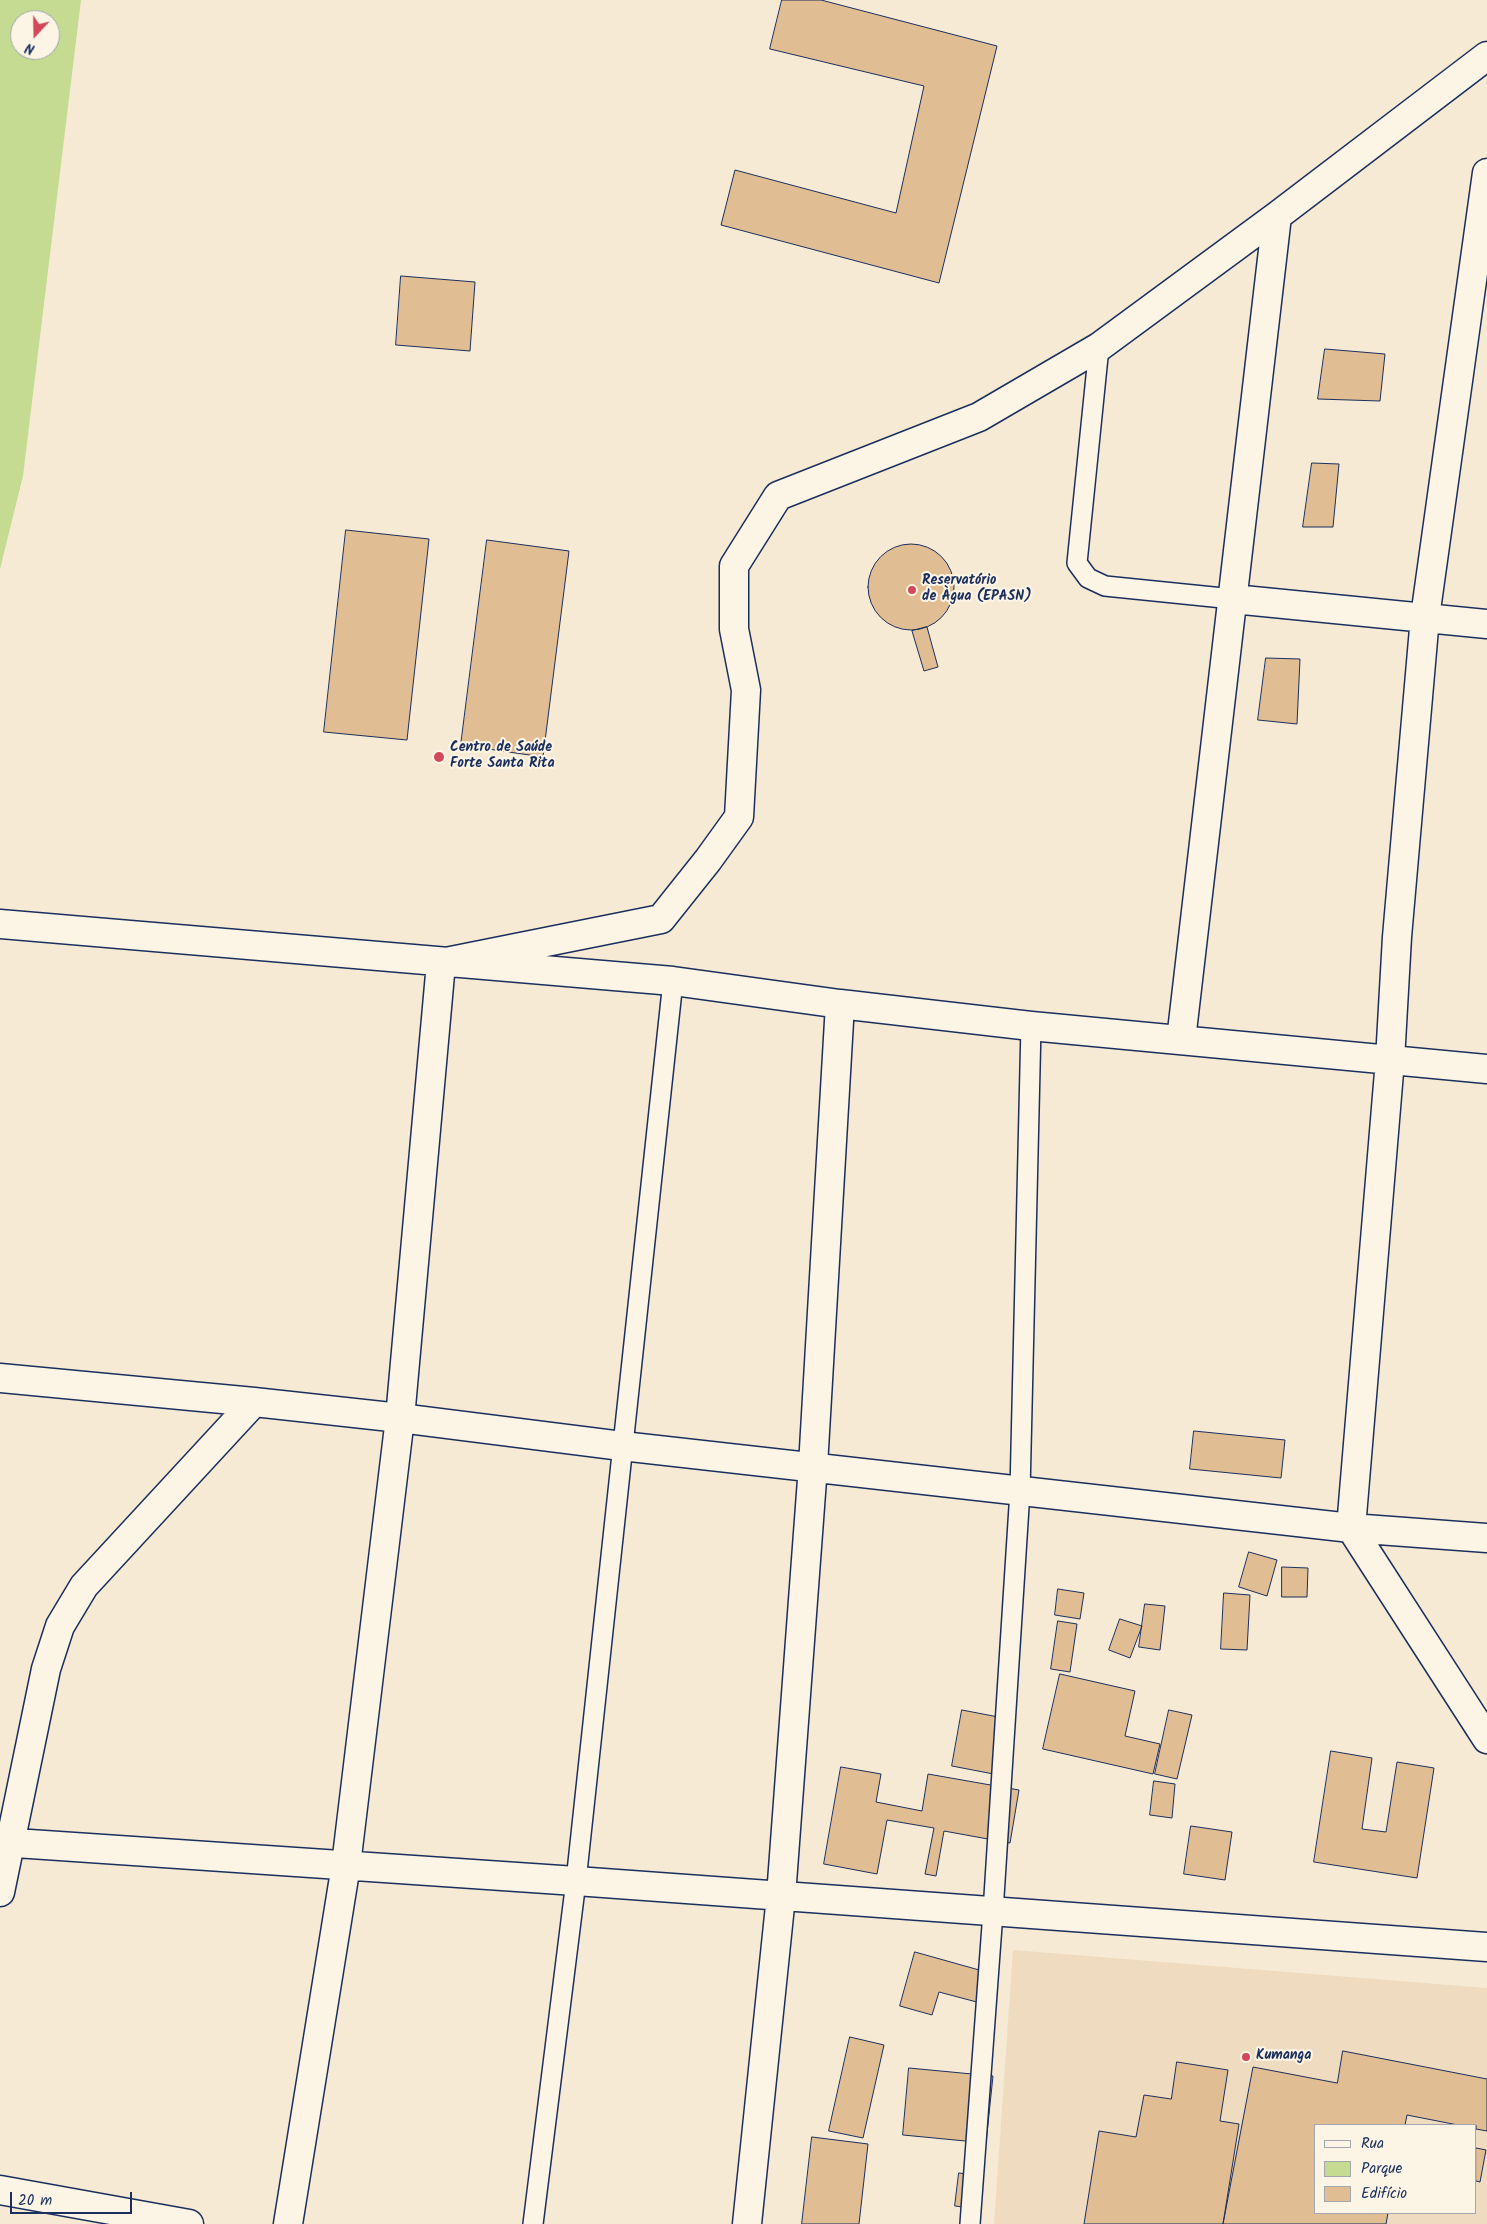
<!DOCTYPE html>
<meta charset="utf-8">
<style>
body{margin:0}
#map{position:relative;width:1487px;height:2224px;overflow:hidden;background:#f6ead4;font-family:Kalam,sans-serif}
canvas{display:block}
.legend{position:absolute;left:1314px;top:2124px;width:162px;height:90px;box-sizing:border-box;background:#fcf5e5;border:1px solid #a2a6af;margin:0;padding:6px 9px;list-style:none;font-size:15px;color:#1b2f5e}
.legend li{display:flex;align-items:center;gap:10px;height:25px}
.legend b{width:25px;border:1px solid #a2a6af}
.north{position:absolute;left:10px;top:10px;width:50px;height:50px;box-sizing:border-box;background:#fcf5e5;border:1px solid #a2a6af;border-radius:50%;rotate:201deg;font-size:14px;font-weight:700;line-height:20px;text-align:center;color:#1b2f5e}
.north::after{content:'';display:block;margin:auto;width:18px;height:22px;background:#d1495b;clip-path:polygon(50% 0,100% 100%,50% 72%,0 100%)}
.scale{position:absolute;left:10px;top:2192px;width:122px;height:22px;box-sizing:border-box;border:2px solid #1b2f5e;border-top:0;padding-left:6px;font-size:15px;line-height:18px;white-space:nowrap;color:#1b2f5e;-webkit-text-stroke:4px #fcf5e5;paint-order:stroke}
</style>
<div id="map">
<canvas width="1487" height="2224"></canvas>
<ul class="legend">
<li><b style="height:6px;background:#fcf5e5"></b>Rua</li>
<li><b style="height:14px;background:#c4db91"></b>Parque</li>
<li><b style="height:14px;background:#e0bd92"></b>Edifício</li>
</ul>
<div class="north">N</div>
<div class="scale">20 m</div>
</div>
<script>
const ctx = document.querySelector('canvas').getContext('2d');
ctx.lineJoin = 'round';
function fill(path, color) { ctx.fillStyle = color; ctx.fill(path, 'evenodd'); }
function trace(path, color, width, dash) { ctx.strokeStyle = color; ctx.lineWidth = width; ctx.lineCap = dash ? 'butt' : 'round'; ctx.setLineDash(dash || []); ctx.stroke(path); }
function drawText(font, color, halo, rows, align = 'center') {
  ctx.font = font + ' Kalam,sans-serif'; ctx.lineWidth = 4; ctx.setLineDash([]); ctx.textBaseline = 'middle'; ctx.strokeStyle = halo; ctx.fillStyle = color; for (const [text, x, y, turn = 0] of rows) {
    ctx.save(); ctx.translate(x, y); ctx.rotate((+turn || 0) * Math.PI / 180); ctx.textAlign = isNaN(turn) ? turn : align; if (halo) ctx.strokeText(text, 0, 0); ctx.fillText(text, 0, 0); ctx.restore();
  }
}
const built = new Path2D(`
 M 1013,1950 L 1487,1988 L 1487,2224 L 994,2224 ZM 1316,2125 L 1476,2125 L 1476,2213 L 1316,2213 Z`);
const green = new Path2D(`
 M 0,0 L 81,0 L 23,476 L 0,569 ZM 20,20 L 50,20 L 50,50 L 20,50 Z`);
const building = new Path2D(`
 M 782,0 L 821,0 L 997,46 L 939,283 L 721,225 L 735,170 L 896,213 L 924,86 L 770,49 Z
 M 401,276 L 475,282 L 470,351 L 396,345 Z
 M 1325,349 L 1385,354 L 1380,401 L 1318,399 Z
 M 1312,463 L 1339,464 L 1333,527 L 1303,527 Z
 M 346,530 L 429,539 L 407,740 L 324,732 Z
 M 487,540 L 569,551 L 543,757 L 461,745 Z
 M868 587a43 43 0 1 1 86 0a43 43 0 1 1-86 0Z
 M 927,627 L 938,667 L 924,671 L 912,631 Z
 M 1266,658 L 1300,659 L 1297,724 L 1258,720 Z
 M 1194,1431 L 1285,1440 L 1281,1478 L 1190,1469 Z
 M 1249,1552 L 1277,1560 L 1267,1596 L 1239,1587 Z
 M 1282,1567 L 1308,1568 L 1307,1597 L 1282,1597 Z
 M 1058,1589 L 1084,1593 L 1080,1619 L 1055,1615 Z
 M 1224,1593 L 1250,1595 L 1247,1650 L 1221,1649 Z
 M 1145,1604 L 1165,1606 L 1160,1650 L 1139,1647 Z
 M 1120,1619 L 1142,1626 L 1130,1658 L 1109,1650 Z
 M 1058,1621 L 1077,1624 L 1070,1672 L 1051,1669 Z
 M 1060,1674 L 1135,1691 L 1125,1736 L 1160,1744 L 1153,1774 L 1043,1749 Z
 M 962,1710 L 1014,1720 L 1004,1776 L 952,1766 Z
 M 1169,1710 L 1192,1715 L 1177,1779 L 1155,1774 Z
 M 1331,1751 L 1372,1758 L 1362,1829 L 1386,1832 L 1397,1762 L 1434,1768 L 1417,1878 L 1314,1862 Z
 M 841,1767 L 881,1774 L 876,1802 L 922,1811 L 928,1774 L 1019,1790 L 1010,1843 L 944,1831 L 936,1876 L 925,1874 L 934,1828 L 887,1820 L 877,1874 L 824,1864 Z
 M 1154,1781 L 1175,1784 L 1172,1818 L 1150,1815 Z
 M 1191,1826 L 1232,1832 L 1225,1880 L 1184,1874 Z
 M 915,1952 L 997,1975 L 988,2005 L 939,1992 L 932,2015 L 900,2006 Z
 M 850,2037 L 884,2045 L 863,2138 L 829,2131 Z
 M 1343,2051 L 1487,2079 L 1487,2131 L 1476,2129 L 1476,2125 L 1458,2125 L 1407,2115 L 1405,2125 L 1316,2125 L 1316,2213 L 1388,2213 L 1386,2224 L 1223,2224 L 1253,2067 L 1337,2083 Z
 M 1177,2062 L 1228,2070 L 1220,2121 L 1239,2124 L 1223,2224 L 1084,2224 L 1099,2131 L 1136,2137 L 1144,2095 L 1171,2099 Z
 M 909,2068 L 993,2076 L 986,2143 L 903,2135 Z
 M 812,2137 L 868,2144 L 859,2224 L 802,2224 Z
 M 1476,2148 L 1486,2150 L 1480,2182 L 1476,2181 Z
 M 959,2173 L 981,2176 L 977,2209 L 955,2206 Z`);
const lane = new Path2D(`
 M 1099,347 L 1077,563 L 1088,578 L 1105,586 L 1233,599
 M 533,2224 L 576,1881 L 673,981
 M 970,2224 L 993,1912 L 1020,1491 L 1031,1026`);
const street = new Path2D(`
 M 1487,173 L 1425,617 L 1397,937 L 1390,1060 L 1351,1528 L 1487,1739
 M 1233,599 L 1487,624
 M 0,924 L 673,981 L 840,1004 L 1031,1026 L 1487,1069
 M 1181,1040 L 1277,216
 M 0,1378 L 254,1402 L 400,1418 L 622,1446 L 1351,1528 L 1487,1538
 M 0,1842 L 576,1881 L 1487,1947
 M 0,1892 L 46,1669 L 60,1626 L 84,1586 L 254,1402
 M 0,2190 L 189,2224
 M 288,2224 L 346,1865 L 400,1418 L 441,963 L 661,919 L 708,860 L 739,817 L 746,690 L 734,629 L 734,566 L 778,496 L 979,417 L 1099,347 L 1277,216 L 1487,56
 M 747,2224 L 781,1896 L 813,1466 L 840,1004`);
const markers = [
 [912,590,5,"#d1495b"],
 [439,757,6,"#d1495b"],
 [1246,2057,5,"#d1495b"]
];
const poiNames = [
 ["Reservatório",922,582],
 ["de Àgua (EPASN)",922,598],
 ["Centro de Saúde",450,749],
 ["Forte Santa Rita",450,765],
 ["Kumanga",1256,2057]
];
fill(built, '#efdcc0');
fill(green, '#c4db91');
fill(building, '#e0bd92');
trace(building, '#1b2f5e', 1);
trace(lane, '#1b2f5e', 22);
trace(street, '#1b2f5e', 31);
trace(lane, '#fcf5e5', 19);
trace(street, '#fcf5e5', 28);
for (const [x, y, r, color] of markers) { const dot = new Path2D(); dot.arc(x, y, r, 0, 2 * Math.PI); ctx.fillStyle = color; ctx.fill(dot); trace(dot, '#fcf5e5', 2); }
drawText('bold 14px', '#1b2f5e', '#fcf5e5', poiNames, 'left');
</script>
